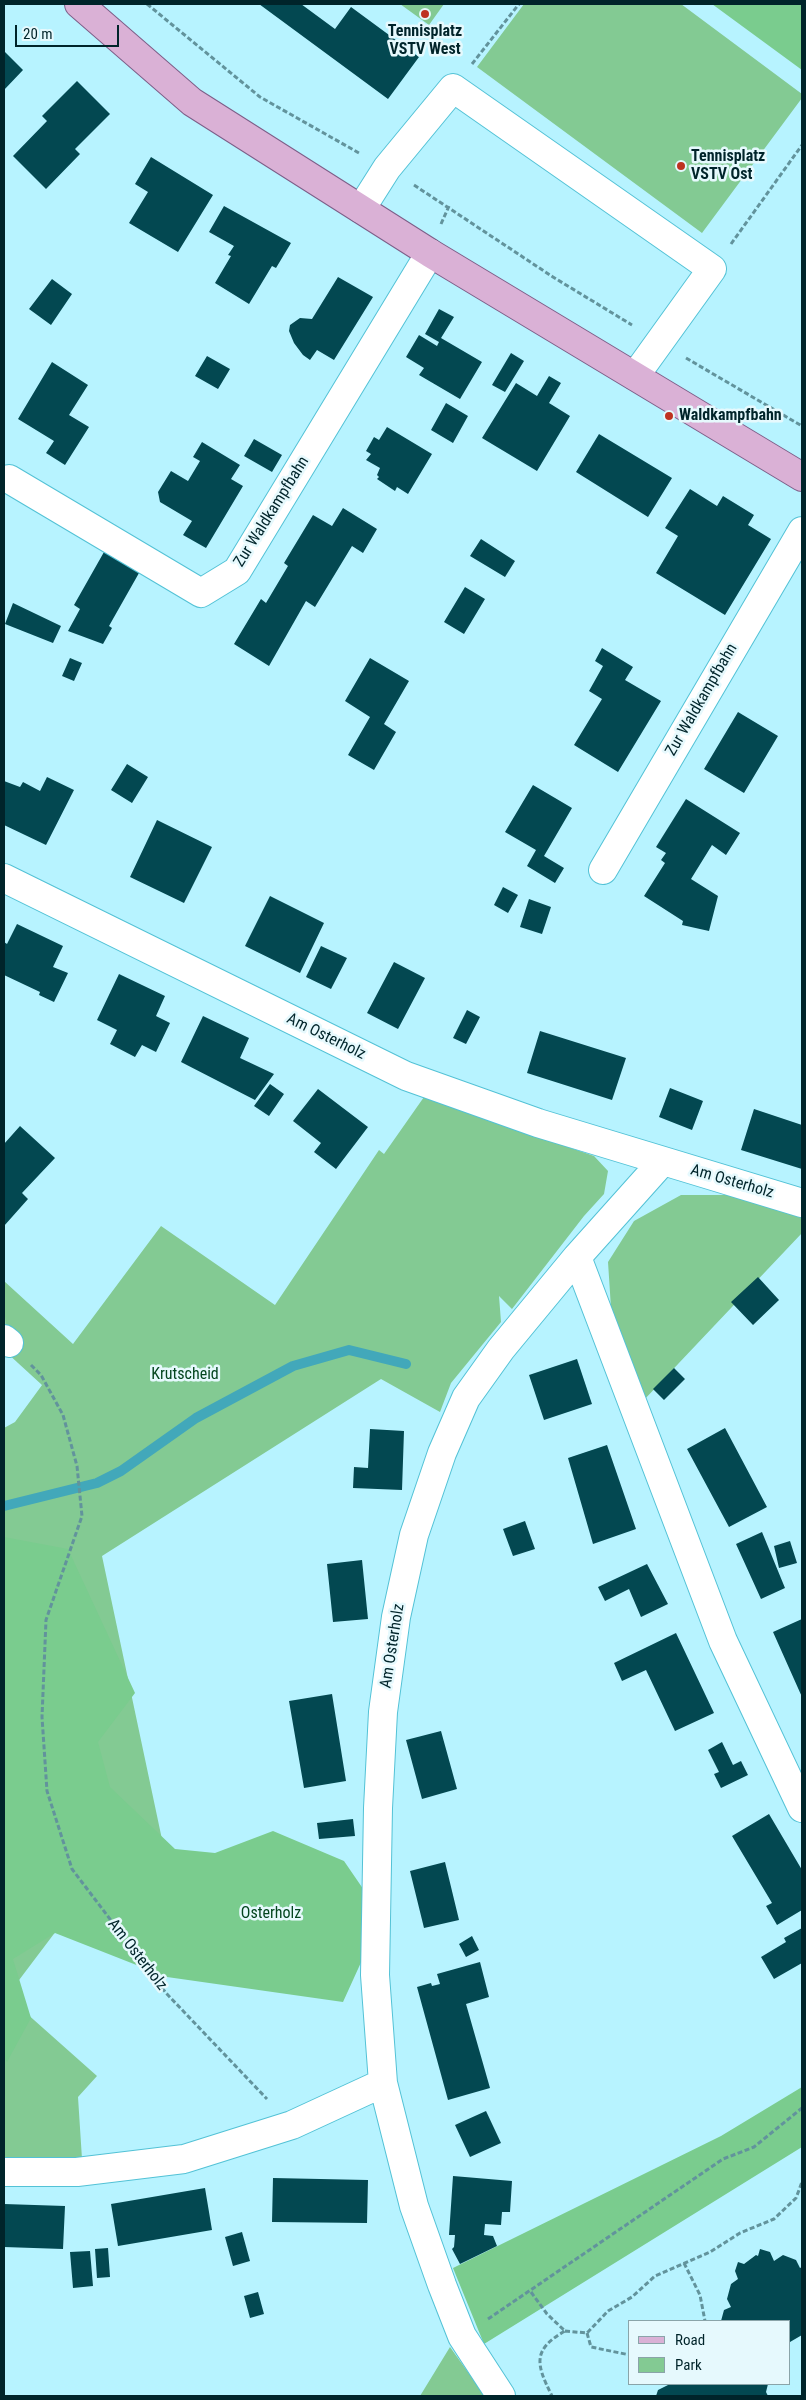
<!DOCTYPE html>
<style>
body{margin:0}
#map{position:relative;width:806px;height:2400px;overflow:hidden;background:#b7f3ff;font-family:"Roboto Condensed",sans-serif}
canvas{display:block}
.frame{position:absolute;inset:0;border:5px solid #00242a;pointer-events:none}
.legend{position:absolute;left:628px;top:2320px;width:162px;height:65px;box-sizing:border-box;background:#e6f9fd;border:1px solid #8aa4a9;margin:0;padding:6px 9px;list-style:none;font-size:15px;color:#00242a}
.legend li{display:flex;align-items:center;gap:10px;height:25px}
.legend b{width:25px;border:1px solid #8aa4a9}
.scale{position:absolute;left:15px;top:25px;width:104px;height:22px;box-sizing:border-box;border:2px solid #00242a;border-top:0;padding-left:6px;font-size:15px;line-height:18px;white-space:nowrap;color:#00242a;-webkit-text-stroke:4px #e6f9fd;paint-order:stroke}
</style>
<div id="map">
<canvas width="806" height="2400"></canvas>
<div class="frame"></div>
<ul class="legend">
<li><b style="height:6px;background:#dab1d6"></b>Road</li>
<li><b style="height:14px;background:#83ca93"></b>Park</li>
</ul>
<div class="scale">20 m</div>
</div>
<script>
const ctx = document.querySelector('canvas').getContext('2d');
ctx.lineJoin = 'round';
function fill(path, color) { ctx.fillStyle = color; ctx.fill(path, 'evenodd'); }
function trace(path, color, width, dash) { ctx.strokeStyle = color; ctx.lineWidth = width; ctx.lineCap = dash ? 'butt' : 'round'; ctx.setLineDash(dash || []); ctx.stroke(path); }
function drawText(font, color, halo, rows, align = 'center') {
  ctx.font = font + ' "Roboto Condensed",sans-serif'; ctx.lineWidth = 5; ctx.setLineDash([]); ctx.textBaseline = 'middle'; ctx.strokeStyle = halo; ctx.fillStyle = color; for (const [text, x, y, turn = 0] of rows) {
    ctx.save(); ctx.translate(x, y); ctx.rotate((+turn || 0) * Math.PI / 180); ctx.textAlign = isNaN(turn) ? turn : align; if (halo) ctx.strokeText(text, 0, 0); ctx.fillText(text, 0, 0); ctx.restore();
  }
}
const green = new Path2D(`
 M 400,4 L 444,4 L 429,25 Z
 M 524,4 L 681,4 L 802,94 L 802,98 L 702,233 L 477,67 Z
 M 424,1097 L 594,1156 L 608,1171 L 604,1194 L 584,1216 L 512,1309 L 499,1296 L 501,1322 L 451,1383 L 440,1412 L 381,1379 L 102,1556 L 167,1863 L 78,1902 L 7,1996 L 97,2076 L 78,2097 L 82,2159 L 4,2162 L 4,1428 L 15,1422 L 45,1381 L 42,1385 L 6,1352 L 4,1281 L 73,1344 L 161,1226 L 275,1305 L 379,1150 L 384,1154 Z
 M 681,1195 L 727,1195 L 802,1217 L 802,1233 L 643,1401 L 611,1308 L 608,1262 L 634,1221 Z
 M 450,2347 L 485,2396 L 420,2396 Z`);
const forest = new Path2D(`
 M 712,4 L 802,4 L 802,70 Z
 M 4,1537 L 68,1549 L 135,1693 L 98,1742 L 110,1787 L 175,1849 L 215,1853 L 273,1831 L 344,1861 L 368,1896 L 368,1947 L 343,2002 L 167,1977 L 55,1933 L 13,1959 L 31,2018 L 7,2062 L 4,2058 Z
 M 802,2087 L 802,2147 L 484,2344 L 453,2268 L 721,2136 Z`);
const stream = new Path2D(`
 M 4,1506 L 97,1483 L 121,1471 L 196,1418 L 293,1366 L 349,1350 L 406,1364`);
const building = new Path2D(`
 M 259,4 L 301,4 L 335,29 L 351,7 L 419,57 L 388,99 Z
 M 4,51 L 23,70 L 4,90 Z
 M 77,81 L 110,114 L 75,149 L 80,154 L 46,189 L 13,156 L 47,121 L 42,116 Z
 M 151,157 L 213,195 L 178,252 L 129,223 L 148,192 L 135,184 Z
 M 224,206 L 291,243 L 276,268 L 272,266 L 249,304 L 215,283 L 231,256 L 228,255 L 234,246 L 209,232 Z
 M 338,277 L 373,297 L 334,360 L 317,350 L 310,360 L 303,355 L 294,343 L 289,331 L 290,325 L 300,318 L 312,319 Z
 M 52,279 L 72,294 L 51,325 L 29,309 Z
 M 439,309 L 454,317 L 441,338 L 482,362 L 460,399 L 419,375 L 424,368 L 406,357 L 419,335 L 437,346 L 439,342 L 425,334 Z
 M 511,353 L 524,361 L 505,392 L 492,385 Z
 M 207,356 L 230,369 L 218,389 L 195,376 Z
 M 52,362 L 88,385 L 69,415 L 89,427 L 65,465 L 46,453 L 54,441 L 18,419 Z
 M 549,376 L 561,383 L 549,403 L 570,416 L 537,471 L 482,438 L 516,383 L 537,396 Z
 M 446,403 L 468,416 L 453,443 L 431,430 Z
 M 387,427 L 432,454 L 408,494 L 397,487 L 395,491 L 377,479 L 379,477 L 377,475 L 380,468 L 366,460 L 371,454 L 366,451 L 374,437 L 379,440 Z
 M 599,434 L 672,478 L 648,517 L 576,472 Z
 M 254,439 L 282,455 L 272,472 L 244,456 Z
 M 202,442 L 240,465 L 231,479 L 243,486 L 206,548 L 183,535 L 192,521 L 160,502 L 158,492 L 171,471 L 188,481 L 200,461 L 193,457 Z
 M 690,489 L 717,506 L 723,496 L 754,515 L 748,525 L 771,539 L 725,615 L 656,573 L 678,536 L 665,528 Z
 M 343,508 L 377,529 L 363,553 L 352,546 L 315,607 L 306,601 L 269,666 L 234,644 L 261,599 L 266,603 L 288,566 L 284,563 L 313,515 L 332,526 Z
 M 481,539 L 515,561 L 505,577 L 470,556 Z
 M 104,552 L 139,573 L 109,626 L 112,628 L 103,644 L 68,631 L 80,609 L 74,605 Z
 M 465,587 L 485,599 L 464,634 L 444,622 Z
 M 13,603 L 61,626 L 53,643 L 5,624 Z
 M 602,648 L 633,667 L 625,680 L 661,701 L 618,772 L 574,745 L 602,699 L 589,691 L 603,666 L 595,661 Z
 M 70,658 L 82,663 L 74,681 L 62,676 Z
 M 370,658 L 409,681 L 384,724 L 396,732 L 374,770 L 348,755 L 370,717 L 345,701 Z
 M 738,712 L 778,736 L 744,793 L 704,769 Z
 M 127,764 L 148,777 L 132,803 L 111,790 Z
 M 47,777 L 74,790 L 46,845 L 4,825 L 4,781 L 20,787 L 23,782 L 40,791 Z
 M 533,785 L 572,808 L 544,856 L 564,868 L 555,883 L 527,866 L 536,850 L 505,832 Z
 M 686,799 L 740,833 L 726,855 L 712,845 L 691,879 L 718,896 L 709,931 L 682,925 L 683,921 L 644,896 L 665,863 L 661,860 L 666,853 L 656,847 Z
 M 157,820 L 212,847 L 184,903 L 130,877 Z
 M 503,887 L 518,895 L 508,913 L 494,905 Z
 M 270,896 L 324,923 L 300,973 L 245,946 Z
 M 529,899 L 551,907 L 542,934 L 520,927 Z
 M 17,924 L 63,946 L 53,967 L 68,973 L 54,1002 L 39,995 L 40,992 L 4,975 L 4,942 L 7,944 Z
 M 321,946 L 347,958 L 331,989 L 306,977 Z
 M 394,962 L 425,978 L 398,1029 L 367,1013 Z
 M 119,974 L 165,996 L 156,1016 L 170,1023 L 156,1052 L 142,1045 L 135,1057 L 110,1044 L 117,1030 L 97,1020 Z
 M 467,1010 L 480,1017 L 466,1044 L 453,1038 Z
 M 203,1016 L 249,1038 L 240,1058 L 274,1074 L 255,1100 L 181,1062 Z
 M 540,1031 L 626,1058 L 612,1100 L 527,1073 Z
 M 270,1084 L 284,1094 L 269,1116 L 254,1106 Z
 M 670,1088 L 703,1101 L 692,1130 L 659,1117 Z
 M 318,1089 L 368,1127 L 336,1169 L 314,1152 L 321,1143 L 293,1121 Z
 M 754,1109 L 802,1125 L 802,1169 L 741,1150 Z
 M 20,1126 L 55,1158 L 22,1193 L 28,1199 L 4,1226 L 4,1144 Z
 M 758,1277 L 779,1300 L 753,1325 L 731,1302 Z
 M 577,1359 L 592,1404 L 544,1420 L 529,1375 Z
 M 674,1368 L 685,1379 L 664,1400 L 653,1389 Z
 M 725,1428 L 767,1507 L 729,1527 L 687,1449 Z
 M 370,1429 L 404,1431 L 402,1490 L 353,1488 L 354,1467 L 368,1468 Z
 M 607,1445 L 636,1529 L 593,1544 L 568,1458 Z
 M 525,1521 L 535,1549 L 513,1556 L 503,1529 Z
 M 762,1532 L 785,1588 L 761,1599 L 736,1544 Z
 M 790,1541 L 797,1563 L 779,1568 L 774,1546 Z
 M 362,1560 L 368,1619 L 333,1622 L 327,1564 Z
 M 647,1564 L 668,1604 L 641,1617 L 629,1589 L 605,1601 L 598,1587 Z
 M 802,1619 L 802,1697 L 773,1632 Z
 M 676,1633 L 714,1713 L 675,1731 L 646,1670 L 622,1681 L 614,1663 Z
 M 332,1694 L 346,1781 L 304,1788 L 289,1701 Z
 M 441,1731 L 457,1789 L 422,1799 L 406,1740 Z
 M 722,1742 L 733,1765 L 741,1761 L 748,1775 L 721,1788 L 714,1774 L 719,1772 L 708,1750 Z
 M 769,1814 L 802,1870 L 802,1910 L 777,1925 L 766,1906 L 772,1903 L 732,1836 Z
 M 353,1819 L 355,1836 L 319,1839 L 317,1823 Z
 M 445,1862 L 459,1920 L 424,1928 L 410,1871 Z
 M 802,1928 L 802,1963 L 774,1979 L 761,1957 L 786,1942 L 784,1938 Z
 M 472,1936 L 479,1950 L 466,1957 L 459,1944 Z
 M 480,1962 L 489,1997 L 466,2004 L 490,2088 L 448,2100 L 417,1987 L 431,1983 L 432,1986 L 440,1984 L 437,1974 Z
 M 486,2111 L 501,2143 L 470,2157 L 455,2125 Z
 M 453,2176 L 512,2181 L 510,2212 L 502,2212 L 501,2225 L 485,2224 L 484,2235 L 493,2236 L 497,2246 L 460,2264 L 452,2249 L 454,2247 L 455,2235 L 449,2235 Z
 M 273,2178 L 368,2180 L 367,2223 L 272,2222 Z
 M 205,2188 L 212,2230 L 118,2246 L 111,2204 Z
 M 4,2204 L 65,2206 L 63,2249 L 4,2247 Z
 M 242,2232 L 250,2261 L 233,2266 L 225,2237 Z
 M 108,2248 L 110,2277 L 97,2278 L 95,2249 Z
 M 760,2249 L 770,2252 L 774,2261 L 783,2255 L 796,2260 L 800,2268 L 802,2267 L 802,2335 L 790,2342 L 790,2321 L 721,2321 L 724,2310 L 731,2307 L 727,2299 L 731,2284 L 738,2279 L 735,2271 L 738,2262 L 744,2264 L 756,2255 L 758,2256 Z
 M 90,2251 L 93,2286 L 73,2288 L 70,2252 Z
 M 258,2292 L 264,2314 L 250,2318 L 244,2296 Z
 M 670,2384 L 768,2384 L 766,2392 L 768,2396 L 656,2396 L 658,2390 Z`);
const path = new Path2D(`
 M 147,4 L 260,97 L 359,153
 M 472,64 L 519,4
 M 414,185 L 553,277 L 632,325
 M 441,224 L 449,206
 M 731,244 L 802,145
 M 686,358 L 802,426
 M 31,1365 L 41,1375 L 63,1415 L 77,1466 L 82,1516 L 46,1620 L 42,1717 L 47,1791 L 72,1869 L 166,1993 L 267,2099
 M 684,2263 L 700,2295 L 705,2321
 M 531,2292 L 547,2314 L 565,2331 C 532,2350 536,2364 552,2396
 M 488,2319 L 723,2159 L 754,2147 L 802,2108
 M 565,2331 L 587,2333 L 608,2311 L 632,2297 L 655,2276 L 710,2252 L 740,2233 L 774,2219 L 796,2198 L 802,2182
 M 587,2333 L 591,2347 L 630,2355`);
const minor = new Path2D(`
 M 361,209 L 387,168 L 453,88 L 712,269 L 635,376
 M 9,479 L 201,593 L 237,571 L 430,253
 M 603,870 L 802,531
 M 4,878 L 406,1076 L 538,1123 L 802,1203
 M 577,1257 L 723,1641 L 802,1808
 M 4,1339 L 9,1343
 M 4,2172 L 77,2172 L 184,2159 L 292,2125 L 383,2083
 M 501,2396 L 462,2336 L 442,2285 L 414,2206 L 383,2083 L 375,1975 L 378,1808 L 383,1712 L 396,1617 L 414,1535 L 442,1453 L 466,1398 L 501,1349 L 577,1257 L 662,1162`);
const major = new Path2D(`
 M 79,4 L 192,102 L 430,253 L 802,477`);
const markers = [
 [425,14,5,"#be3221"],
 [681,166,5,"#be3221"],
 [669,416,5,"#be3221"]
];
const poiNames = [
 ["Tennisplatz",425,32,"center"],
 ["VSTV West",425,50,"center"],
 ["Tennisplatz",691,157],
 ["VSTV Ost",691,175],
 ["Waldkampfbahn",679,416]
];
const streetNames = [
 ["Zur Waldkampfbahn",272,512,-58],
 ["Zur Waldkampfbahn",702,700,-60],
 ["Am Osterholz",326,1037,26],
 ["Am Osterholz",732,1182,16],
 ["Am Osterholz",393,1646,-81],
 ["Am Osterholz",137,1955,52]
];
const parkNames = [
 ["Krutscheid",185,1375],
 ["Osterholz",271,1914]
];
fill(green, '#83ca93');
fill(forest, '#7acc8e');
trace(stream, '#42a8ba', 10);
fill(building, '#034851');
trace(minor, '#53c2d6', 30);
trace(major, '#7d5e88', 30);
trace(path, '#62939c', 3, [5, 2.5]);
trace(minor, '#fff', 28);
trace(major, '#dab1d6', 28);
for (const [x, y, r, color] of markers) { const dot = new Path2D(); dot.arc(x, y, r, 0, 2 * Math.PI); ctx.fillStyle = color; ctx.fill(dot); trace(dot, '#e6f9fd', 2); }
drawText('bold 16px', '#00242a', '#e6f9fd', poiNames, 'left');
drawText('16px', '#00242a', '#e6f9fd', streetNames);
drawText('16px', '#03451e', '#e6f9fd', parkNames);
</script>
